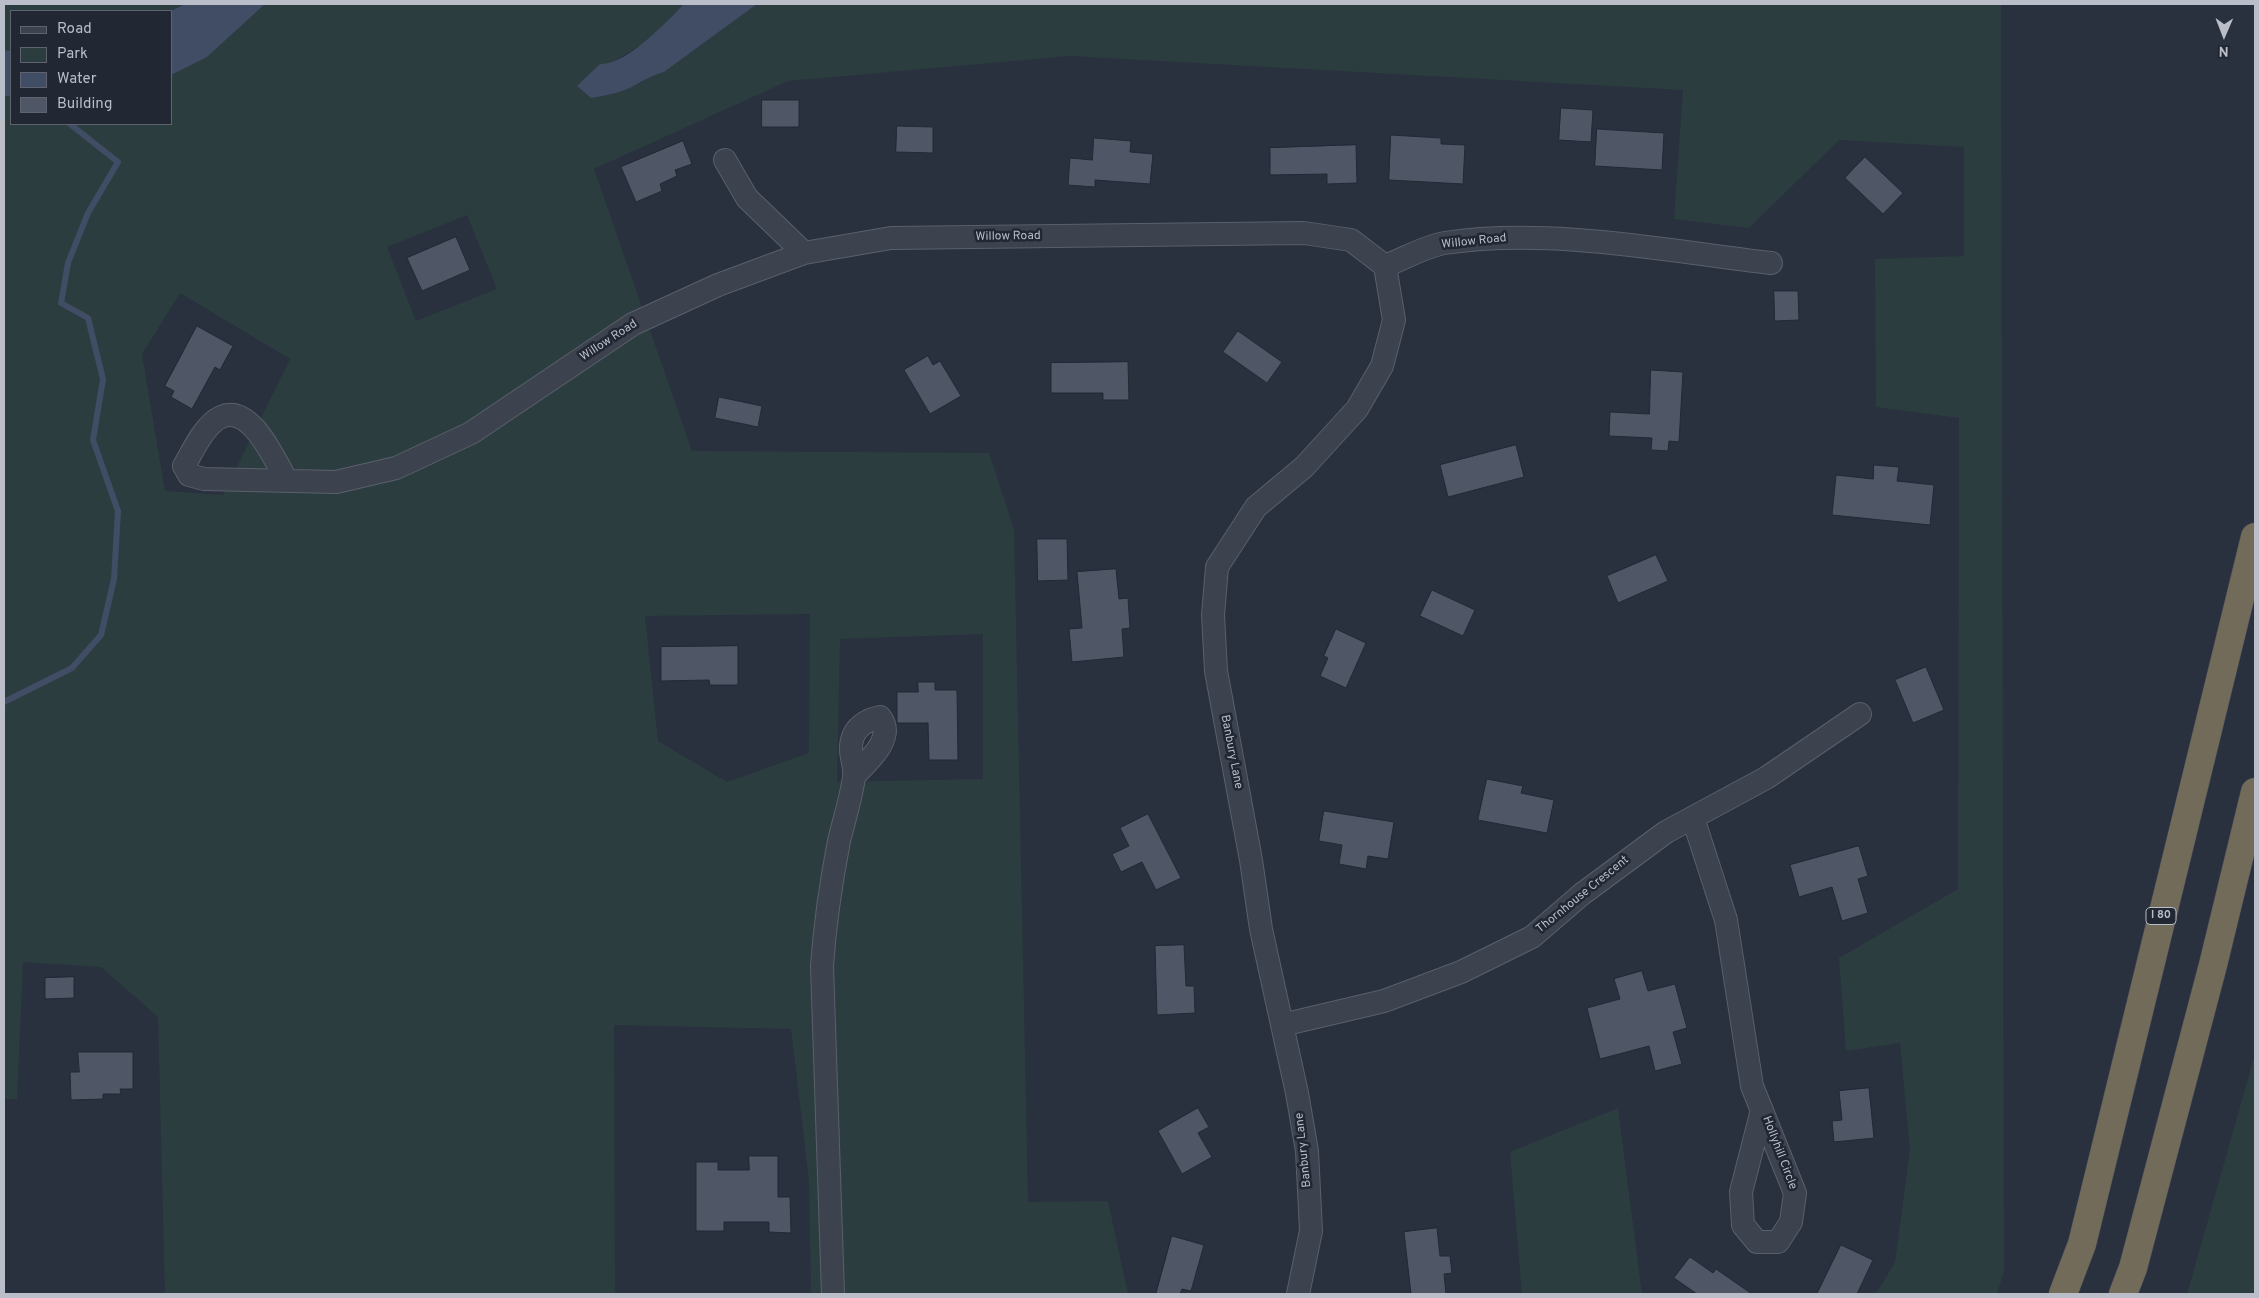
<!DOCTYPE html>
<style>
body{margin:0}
#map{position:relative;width:2259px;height:1298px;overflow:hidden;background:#29303e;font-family:Overpass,sans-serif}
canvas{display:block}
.frame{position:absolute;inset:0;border:5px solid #b9bec8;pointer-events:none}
.legend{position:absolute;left:10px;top:10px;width:162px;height:115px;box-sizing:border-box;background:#212733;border:1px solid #5e636f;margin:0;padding:6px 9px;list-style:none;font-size:15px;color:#b9bec8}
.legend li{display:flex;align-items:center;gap:10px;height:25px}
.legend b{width:25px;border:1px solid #5e636f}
.north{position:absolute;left:2199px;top:10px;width:50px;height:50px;-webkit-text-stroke:4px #212733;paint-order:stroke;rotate:181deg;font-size:14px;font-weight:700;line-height:20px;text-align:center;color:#b9bec8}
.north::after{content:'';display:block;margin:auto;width:18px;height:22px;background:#b9bec8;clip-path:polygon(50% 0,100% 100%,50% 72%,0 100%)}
</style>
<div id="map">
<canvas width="2259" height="1298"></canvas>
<div class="frame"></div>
<ul class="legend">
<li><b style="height:6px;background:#3c424e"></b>Road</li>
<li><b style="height:14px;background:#2c3d40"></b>Park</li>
<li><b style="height:14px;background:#414d65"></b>Water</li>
<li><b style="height:14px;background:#4f5766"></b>Building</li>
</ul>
<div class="north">N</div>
</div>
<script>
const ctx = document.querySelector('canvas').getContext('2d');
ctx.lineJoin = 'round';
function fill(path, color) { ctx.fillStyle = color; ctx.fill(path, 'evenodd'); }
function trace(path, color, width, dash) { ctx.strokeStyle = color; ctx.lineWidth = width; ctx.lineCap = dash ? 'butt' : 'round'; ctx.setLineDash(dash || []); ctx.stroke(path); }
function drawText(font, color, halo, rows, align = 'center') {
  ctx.font = font + ' Overpass,sans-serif'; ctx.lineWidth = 5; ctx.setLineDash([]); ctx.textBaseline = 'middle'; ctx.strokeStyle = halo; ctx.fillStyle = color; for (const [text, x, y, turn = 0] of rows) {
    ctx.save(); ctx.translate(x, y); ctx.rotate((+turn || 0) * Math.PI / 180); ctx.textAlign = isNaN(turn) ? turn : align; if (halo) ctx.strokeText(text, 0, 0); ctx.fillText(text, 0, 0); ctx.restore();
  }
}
const green = new Path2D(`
 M 4,4 L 185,4 L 171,11 L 11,11 L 11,51 L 4,50 Z
 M 265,4 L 684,4 L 648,40 L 577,85 L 591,98 L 641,83 L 648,76 L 664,72 L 757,4 L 2001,4 L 2004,1271 L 1997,1294 L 1876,1294 L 1895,1262 L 1910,1150 L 1900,1043 L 1846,1051 L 1839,958 L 1958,889 L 1959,418 L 1876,407 L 1875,259 L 1964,256 L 1964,147 L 1839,140 L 1749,228 L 1674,219 L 1683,90 L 1070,56 L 788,81 L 594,169 L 692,451 L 989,453 L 1014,529 L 1028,1202 L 1108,1201 L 1128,1294 L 811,1294 L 809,1180 L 791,1029 L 614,1025 L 615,1294 L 165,1294 L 158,1017 L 101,967 L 23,962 L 17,1099 L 4,1099 L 4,96 L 11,96 L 11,124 L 171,124 L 171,75 L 207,57 ZM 467,215 L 497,289 L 416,321 L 387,247 ZM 180,293 L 290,359 L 223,495 L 165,491 L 142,354 ZM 810,614 L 809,753 L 727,782 L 658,741 L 645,616 ZM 983,634 L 983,779 L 837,782 L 840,639 Z
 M 2255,1054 L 2255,1294 L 2187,1294 Z
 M 1618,1108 L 1642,1294 L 1522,1294 L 1510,1152 Z`);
const water = new Path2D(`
 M 185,4 L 265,4 L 207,57 L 171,75 L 171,11 Z
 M 684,4 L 757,4 L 664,72 C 649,76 639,84 625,90 C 614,94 602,96 591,98 L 577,86 L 600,64 C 627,65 666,22 684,4 Z
 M 4,50 L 11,51 L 11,96 L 4,96 Z`);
const stream = new Path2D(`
 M 4,702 L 72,668 L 101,635 L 114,579 L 118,511 L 93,440 L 103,379 L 88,318 L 61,303 L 68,263 L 88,213 L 118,162 L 70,124`);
const building = new Path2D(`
 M 762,100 L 799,100 L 799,127 L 762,127 Z
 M 1561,108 L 1593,110 L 1591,142 L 1559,140 Z
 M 897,126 L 933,127 L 933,153 L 896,152 Z
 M 1597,129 L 1664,133 L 1662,170 L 1595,166 Z
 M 1391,135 L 1441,138 L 1441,144 L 1465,145 L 1463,184 L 1389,180 Z
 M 1094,138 L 1131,141 L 1130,152 L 1153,154 L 1150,184 L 1095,180 L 1095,187 L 1068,185 L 1070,158 L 1092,160 Z
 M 683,141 L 692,164 L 675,170 L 677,176 L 660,184 L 662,191 L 636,202 L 621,167 Z
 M 1356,145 L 1357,183 L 1327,184 L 1327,174 L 1270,175 L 1270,148 Z
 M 1865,157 L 1903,193 L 1883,214 L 1845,178 Z
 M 456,237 L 470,270 L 422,291 L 407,258 Z
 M 1774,291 L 1798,291 L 1799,320 L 1775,321 Z
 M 197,326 L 233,346 L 220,370 L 215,367 L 192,409 L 171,397 L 174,391 L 165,386 Z
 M 1238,331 L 1282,362 L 1267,383 L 1223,352 Z
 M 928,356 L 933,365 L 940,361 L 961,396 L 930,414 L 904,370 Z
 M 1128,362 L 1129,400 L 1103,400 L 1103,393 L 1051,393 L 1051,363 Z
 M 1651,370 L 1683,372 L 1679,442 L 1669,441 L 1668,451 L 1651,450 L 1652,438 L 1609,436 L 1610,412 L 1649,414 Z
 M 719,397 L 762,406 L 758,427 L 715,418 Z
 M 1516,445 L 1524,477 L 1448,497 L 1440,465 Z
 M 1874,465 L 1899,467 L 1897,481 L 1934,485 L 1930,525 L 1832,515 L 1836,475 L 1873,479 Z
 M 1037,539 L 1067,539 L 1068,580 L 1038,581 Z
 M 1656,555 L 1668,581 L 1618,603 L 1607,576 Z
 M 1116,569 L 1119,599 L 1128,598 L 1130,628 L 1122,629 L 1124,657 L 1072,662 L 1069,629 L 1082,628 L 1077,572 Z
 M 1432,590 L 1475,610 L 1463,636 L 1420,616 Z
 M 1336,629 L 1366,643 L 1346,688 L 1320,676 L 1328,658 L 1324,656 Z
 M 738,646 L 738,685 L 710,685 L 709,680 L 661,681 L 661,647 Z
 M 1926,667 L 1944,710 L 1913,723 L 1895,680 Z
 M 918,682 L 935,682 L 935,690 L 957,690 L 958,760 L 929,760 L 928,723 L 897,723 L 897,692 L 918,692 Z
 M 1487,779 L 1523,786 L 1521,793 L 1554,800 L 1547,833 L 1478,820 Z
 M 1324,811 L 1394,822 L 1388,859 L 1368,856 L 1366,869 L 1339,864 L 1342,845 L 1319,841 Z
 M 1148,814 L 1181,878 L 1156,890 L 1142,862 L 1121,872 L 1112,854 L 1129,846 L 1120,828 Z
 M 1859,846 L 1868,876 L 1858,879 L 1868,913 L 1842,921 L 1832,887 L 1799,897 L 1790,865 Z
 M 1184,945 L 1186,986 L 1194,986 L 1195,1013 L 1157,1015 L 1155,946 Z
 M 1642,971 L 1648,991 L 1675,984 L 1687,1028 L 1673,1032 L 1682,1064 L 1655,1071 L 1649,1046 L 1600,1059 L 1587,1008 L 1620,999 L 1614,979 Z
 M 74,977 L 74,998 L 45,999 L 45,978 Z
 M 78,1052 L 133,1052 L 133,1089 L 120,1089 L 121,1094 L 103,1094 L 103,1099 L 71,1100 L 70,1072 L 79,1072 Z
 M 1869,1088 L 1874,1138 L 1834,1142 L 1832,1121 L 1842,1120 L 1839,1091 Z
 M 1198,1108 L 1209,1127 L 1198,1133 L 1212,1157 L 1182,1174 L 1158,1131 Z
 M 749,1156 L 778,1156 L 778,1197 L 790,1197 L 791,1233 L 769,1232 L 769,1222 L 724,1222 L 724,1231 L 696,1231 L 696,1162 L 718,1162 L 718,1170 L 749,1170 Z
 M 1437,1228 L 1440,1256 L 1450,1256 L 1452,1273 L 1444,1274 L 1446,1294 L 1411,1294 L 1404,1232 Z
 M 1172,1236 L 1204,1245 L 1191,1291 L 1182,1289 L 1180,1294 L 1156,1294 Z
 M 1841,1245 L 1873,1260 L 1857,1294 L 1817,1294 Z
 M 1690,1257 L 1713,1273 L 1716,1269 L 1752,1294 L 1697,1294 L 1674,1278 Z`);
const minor = new Path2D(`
 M 725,160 L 747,198 L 804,253
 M 287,481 C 275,461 251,403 221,417 C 204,425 193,451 184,466 L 189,475 L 204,479 L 336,482 L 396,468 L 471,433 L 633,324 L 718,285 L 804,253 L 891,238 L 1304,233 L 1351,240 L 1385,266 C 1404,259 1425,246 1445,243 C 1547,227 1669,251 1771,263
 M 1693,818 L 1726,920 L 1752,1086 L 1795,1193 L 1791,1222 L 1778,1242 L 1757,1242 L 1743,1225 L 1741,1192 L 1762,1110
 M 1282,1025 L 1384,1001 L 1461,972 L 1532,937 L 1582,894 L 1666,832 L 1766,778 L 1860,714
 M 833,1294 L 822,966 C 825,924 831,882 839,841 C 844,820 851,799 854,777 C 856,765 848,753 852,740 C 855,727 868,719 880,717 C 896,738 868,761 855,775
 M 1298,1294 L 1311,1231 L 1307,1151 L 1297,1093 L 1261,929 L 1251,860 L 1216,671 L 1213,615 L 1217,567 L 1256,507 L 1304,467 L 1357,409 L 1382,366 L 1394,320 L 1385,266`);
const highway = new Path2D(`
 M 2063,1294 L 2082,1244 L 2255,537
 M 2123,1294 L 2133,1268 L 2213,965 L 2255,792`);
const shields = [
 [2161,916,30]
];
const shieldNames = [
 ["I 80",2161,916]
];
const streetNames = [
 ["Willow Road",1008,237,-1],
 ["Willow Road",1474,242,-6],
 ["Willow Road",609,341,-33],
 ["Banbury Lane",1231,752,79],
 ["Thornhouse Crescent",1583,895,-39],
 ["Banbury Lane",1304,1150,-96],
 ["Hollyhill Circle",1779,1153,69]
];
fill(green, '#2c3d40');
fill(water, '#414d65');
trace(stream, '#414d65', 6);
fill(building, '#4f5766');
trace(building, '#232935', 1);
trace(minor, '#5a606b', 24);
trace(highway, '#474d58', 29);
trace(minor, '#3c424e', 22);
trace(highway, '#736b5a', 28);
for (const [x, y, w] of shields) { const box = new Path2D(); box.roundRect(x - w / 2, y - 8.5, w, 17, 4); ctx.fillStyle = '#212733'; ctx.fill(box); trace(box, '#b9bec8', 1); }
drawText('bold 11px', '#b9bec8', null, shieldNames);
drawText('12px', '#b9bec8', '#212733', streetNames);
</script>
